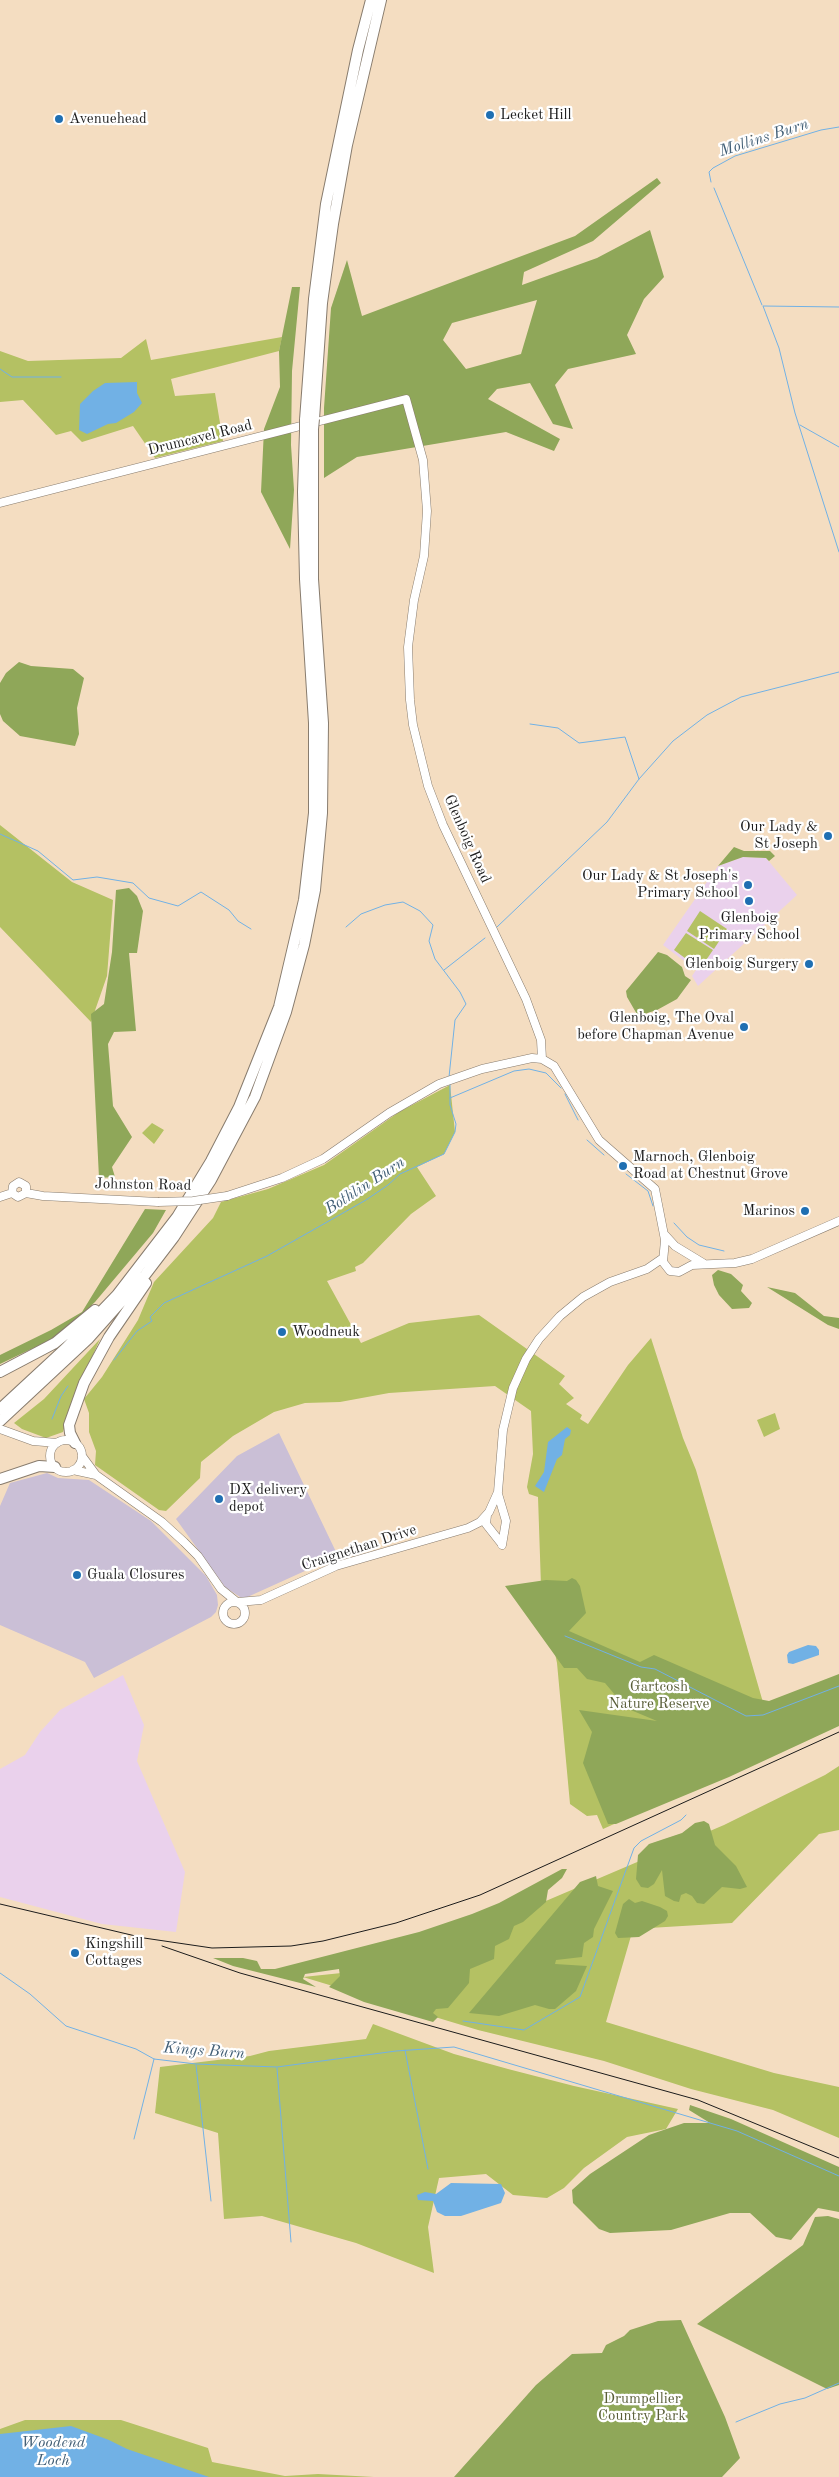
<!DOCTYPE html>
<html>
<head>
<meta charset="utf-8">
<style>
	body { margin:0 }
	canvas { display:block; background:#f4ddc1 }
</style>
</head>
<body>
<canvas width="839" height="2477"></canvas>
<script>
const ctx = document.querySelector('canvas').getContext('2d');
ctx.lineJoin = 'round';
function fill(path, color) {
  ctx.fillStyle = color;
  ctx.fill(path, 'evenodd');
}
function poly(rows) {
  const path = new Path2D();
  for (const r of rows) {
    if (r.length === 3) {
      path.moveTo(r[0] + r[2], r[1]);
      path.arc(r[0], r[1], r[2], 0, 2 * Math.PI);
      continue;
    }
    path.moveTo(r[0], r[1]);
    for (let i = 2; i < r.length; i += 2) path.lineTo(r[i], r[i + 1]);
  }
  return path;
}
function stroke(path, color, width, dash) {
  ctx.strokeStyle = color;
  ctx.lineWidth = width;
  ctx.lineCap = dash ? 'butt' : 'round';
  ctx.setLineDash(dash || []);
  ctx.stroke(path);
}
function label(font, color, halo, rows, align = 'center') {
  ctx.font = font + ' "Old Standard TT",serif';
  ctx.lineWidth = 4.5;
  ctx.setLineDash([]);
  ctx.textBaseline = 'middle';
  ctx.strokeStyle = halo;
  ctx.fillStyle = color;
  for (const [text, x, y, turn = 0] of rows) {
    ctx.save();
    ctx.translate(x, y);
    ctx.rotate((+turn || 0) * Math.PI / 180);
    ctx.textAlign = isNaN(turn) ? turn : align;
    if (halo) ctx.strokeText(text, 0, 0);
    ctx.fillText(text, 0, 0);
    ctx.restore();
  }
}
fill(poly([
	[743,857,766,858,797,895,698,986,692,976,696,970,663,945,718,866],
	[123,1675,144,1725,137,1761,185,1872,176,1932,102,1924,0,1897,0,1769,25,1755,40,1732,60,1710]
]), '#ead1ec');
fill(poly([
	[279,1433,338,1556,243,1599,225,1587,176,1519,237,1456],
	[47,1473,58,1478,89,1480,151,1521,206,1576,217,1595,218,1605,216,1612,211,1617,94,1678,85,1662,0,1625,0,1506,10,1483]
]), '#cabfd6');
fill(poly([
	[282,337,279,351,171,379,175,396,215,393,223,441,155,458,133,426,82,442,71,431,56,435,23,400,0,402,0,351,28,361,121,358,146,339,151,360],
	[0,825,72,882,113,900,107,976,91,1022,0,927],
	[700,911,727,929,714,949,687,931],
	[686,933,713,950,700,969,674,950],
	[450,1085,455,1132,444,1154,417,1167,436,1196,411,1214,363,1263,355,1267,356,1271,327,1281,361,1343,409,1323,479,1315,565,1376,559,1384,574,1398,566,1404,582,1415,580,1419,588,1424,628,1365,651,1338,683,1438,696,1470,777,1751,603,1829,597,1815,587,1816,570,1804,557,1663,541,1586,538,1497,529,1494,527,1487,533,1454,531,1411,495,1386,389,1393,340,1402,305,1403,274,1412,233,1436,201,1462,200,1478,166,1511,159,1510,95,1465,96,1451,89,1432,89,1413,84,1399,102,1377,138,1320,154,1282,213,1218,221,1202,268,1189,324,1165,399,1112],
	[152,1123,164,1130,154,1144,142,1133],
	[100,1339,69,1409,63,1432,46,1438,22,1429,14,1423,44,1399],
	[775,1413,780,1429,764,1437,757,1420],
	[839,1766,839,1830,819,1834,732,1923,633,1929,606,2022,774,2073,839,2087,839,2138,773,2110,691,2089,604,2061,478,2030,303,1977,380,1969,527,1909,724,1825,825,1775],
	[373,2024,454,2054,508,2069,574,2086,678,2109,666,2129,627,2137,584,2168,564,2188,547,2198,513,2195,486,2174,439,2178,428,2227,434,2273,356,2243,262,2216,224,2219,218,2133,155,2113,160,2067,250,2056,269,2051,366,2039],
	[25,2420,121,2420,208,2448,212,2462,285,2476,318,2474,374,2477,0,2477,0,2429]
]), '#b4c163');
fill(poly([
	[657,178,661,183,593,241,524,272,522,285,597,258,650,230,664,277,644,299,627,335,636,354,568,369,555,385,573,429,553,424,530,383,497,389,488,399,560,439,554,451,506,432,357,457,324,478,324,408,331,308,347,260,362,316,575,236],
	[537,300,521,354,466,369,443,340,452,323],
	[292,287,300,287,292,371,291,445,294,490,290,549,261,492,264,429,280,387,279,351],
	[19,662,31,666,73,669,84,678,77,708,79,734,75,746,20,736,3,721,0,714,0,683,6,673],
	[734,847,744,851,770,851,775,856,769,861,766,858,743,857,718,866],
	[129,888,137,896,143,911,137,953,129,953,136,1031,114,1032,108,1044,113,1106,132,1137,112,1167,115,1177,99,1178,91,1014,104,1004,112,952,116,890],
	[658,952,667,955,682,967,685,976,691,980,677,999,657,1010,638,1016,627,997,626,991],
	[145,1209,166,1210,153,1233,95,1302,68,1327,48,1341,0,1364,0,1355,51,1330,82,1312],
	[718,1270,731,1274,743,1285,741,1291,752,1303,749,1308,732,1309,719,1295,714,1285,712,1275],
	[767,1287,795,1293,824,1316,839,1318,839,1329,828,1325],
	[572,1578,576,1580,580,1586,586,1613,569,1631,640,1662,654,1655,753,1698,769,1701,839,1674,839,1726,729,1777,616,1824,608,1824,583,1763,592,1732,579,1710,657,1721,626,1708,605,1683,587,1679,577,1668,564,1668,505,1586,546,1580,567,1581],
	[704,1821,709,1824,715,1845,736,1866,747,1887,740,1889,722,1887,704,1904,697,1903,692,1896,686,1893,681,1895,679,1902,674,1901,665,1896,662,1870,654,1884,648,1888,641,1887,636,1879,638,1855,649,1844,682,1833,695,1823],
	[562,1869,567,1869,562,1878,548,1890,546,1902,523,1922,514,1926,509,1939,495,1946,494,1959,470,1969,469,1983,448,2008,436,2009,433,2013,438,2017,433,2022,364,2002,329,1987,340,1976,339,1969,305,1974,303,1979,316,1987,233,1966,213,1958,243,1958,257,1961,261,1969,275,1969,419,1932,472,1914,499,1903],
	[596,1876,598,1886,613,1891,594,1929,593,1937,584,1943,582,1957,556,1960,555,1964,587,1966,576,1991,555,2009,549,2009,535,2005,499,2016,469,2013,580,1882],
	[629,1899,635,1903,642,1901,660,1907,667,1911,668,1916,665,1921,639,1937,618,1938,615,1933,623,1904],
	[690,2105,731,2119,839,2167,839,2212,818,2208,791,2240,776,2237,750,2213,730,2213,671,2230,610,2233,599,2229,573,2203,572,2190,590,2174,649,2135,684,2123,710,2123,689,2110],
	[828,2216,839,2219,839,2385,827,2389,697,2324,803,2245,815,2217],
	[681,2320,725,2417,740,2458,722,2477,454,2477,536,2385,572,2354,602,2353,606,2345,624,2336,630,2330,658,2321]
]), '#8fa759');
fill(poly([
	[137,382,137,393,142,403,134,412,116,423,108,424,87,434,79,430,80,404,93,391,105,383],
	[567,1427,571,1430,570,1435,565,1439,562,1455,557,1459,544,1492,535,1486,544,1472,548,1442],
	[808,1645,816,1646,819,1650,819,1655,793,1664,788,1663,787,1655,789,1652],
	[451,2183,501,2184,505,2193,501,2203,461,2216,445,2216,437,2212,433,2201,418,2200,417,2195,425,2192,436,2194],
	[71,2426,109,2440,127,2449,209,2477,0,2477,0,2434]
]), '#71b1e5');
stroke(poly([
	[711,182,709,172,713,168,735,156,821,130,839,127],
	[714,188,762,305],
	[839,307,763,306,779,348,795,413,839,552],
	[0,369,12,377,61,377],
	[800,425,839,447],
	[530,724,558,728,579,743,625,737,639,779],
	[0,834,38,851,73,880,97,877,133,883,149,898,178,906,201,892,229,910,238,921,251,929],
	[346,927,361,914,385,905,403,902,420,911,433,925,429,941,435,959,460,992,466,1004,455,1020,449,1077],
	[497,927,607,822,639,779,673,741,707,715,741,697,839,672],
	[444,970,485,938],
	[565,1094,578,1120],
	[450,1098,514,1071,529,1069,546,1073,561,1088],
	[587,1140,604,1155],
	[626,1174,648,1191,653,1206],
	[674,1223,687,1237,699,1245,724,1251],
	[114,1360,137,1331,152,1321,150,1317,164,1303,267,1256,366,1200,388,1185,400,1174,444,1154,455,1132,456,1124,450,1105,450,1084],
	[52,1419,61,1396,68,1386],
	[565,1636,641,1667,655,1669,746,1716,763,1715,839,1686],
	[0,1973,30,1994,66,2026,136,2049,154,2059,196,2064,277,2067,396,2051,454,2047,737,2131,839,2176],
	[463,2021,524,2030,580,1997,634,1848,641,1841,681,1820,686,1815],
	[405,2050,428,2169],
	[196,2065,211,2201],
	[277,2068,291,2242],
	[134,2139,154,2059],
	[736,2422,780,2404,805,2398,839,2383]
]), '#71b1e5', 1);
const secondary = poly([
	[0,503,406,399,423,460,427,511,424,556,414,600,408,647,410,700,413,725,428,786,443,825,526,999,541,1040,542,1059],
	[12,1193,13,1186,19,1182,26,1186,26,1193],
	[12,1193,18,1197,26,1193],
	[26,1193,43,1196,158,1202],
	[227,1196,282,1178,323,1159,389,1113,439,1084,482,1069,532,1058,542,1059,554,1066,599,1140,655,1189,665,1240,663,1262,670,1271,679,1272,692,1265,735,1263,752,1259,839,1221],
	[0,1197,12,1193],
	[665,1235,675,1246,703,1263],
	[0,1429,33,1441,57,1443],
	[66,1456,16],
	[82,1456,96,1475,162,1522,184,1542,198,1556,221,1589,237,1602],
	[73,1470,96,1475],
	[498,1494,506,1521,502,1545],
	[487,1515,486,1524,501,1543],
	[234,1613,11],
	[238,1602,261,1600,336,1566,468,1528,480,1522,489,1512,498,1492,503,1430,513,1388,526,1359,539,1339,560,1316,583,1297,610,1282,647,1269,663,1258]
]);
const highway = poly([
	[314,419,322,303,333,224,347,145,381,0],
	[305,420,314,299,326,204,358,50,371,0],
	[0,1372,55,1343,95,1310],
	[0,1409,66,1348,117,1295,177,1217,211,1161,239,1107,279,1007,304,900,314,813,314,723,305,579,303,492,305,431],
	[0,1421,89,1338,145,1275,174,1237,211,1180,255,1097,286,1012,304,945,315,890,322,813,323,723,313,579,313,429],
	[75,1443,70,1433,69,1425,84,1383,109,1337,146,1283],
	[0,1479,39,1466,55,1467]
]);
stroke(secondary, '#887c6e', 9);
stroke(highway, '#887c6e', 12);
stroke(secondary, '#fff', 8);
stroke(highway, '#fff', 10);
stroke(poly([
	[0,1904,144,1938,212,1948,291,1946,323,1941,396,1923,480,1895,839,1732],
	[162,1946,240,1973,698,2100,839,2158]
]), '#1c1c1c', 1);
const secondaryBridge = poly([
	[158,1202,193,1201,227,1196]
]);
const highwayBridge = poly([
	[313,429,314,419],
	[305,431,305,420]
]);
stroke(secondaryBridge, '#887c6e', 9, []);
stroke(highwayBridge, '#887c6e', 12, []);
stroke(secondaryBridge, '#fff', 8);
stroke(highwayBridge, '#fff', 10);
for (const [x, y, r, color] of [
	[490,115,5,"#1f6fb2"],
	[59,119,5,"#1f6fb2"],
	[828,836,5,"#1f6fb2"],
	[748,885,5,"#1f6fb2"],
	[749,901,5,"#1f6fb2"],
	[809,964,5,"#1f6fb2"],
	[744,1027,5,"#1f6fb2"],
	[623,1166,5,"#1f6fb2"],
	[805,1211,5,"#1f6fb2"],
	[282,1332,5,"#1f6fb2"],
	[219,1499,5,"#1f6fb2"],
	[77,1575,5,"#1f6fb2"],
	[75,1953,5,"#1f6fb2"]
]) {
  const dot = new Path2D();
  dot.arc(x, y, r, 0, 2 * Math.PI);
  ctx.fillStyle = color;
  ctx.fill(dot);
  stroke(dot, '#fff', 2);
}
label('15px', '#1c1c1c', '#fff', [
	["Lecket Hill",500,115],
	["Avenuehead",69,119],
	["Our Lady &",818,827,"right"],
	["St Joseph",818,844,"right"],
	["Our Lady & St Joseph's",738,876,"right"],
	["Primary School",738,893,"right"],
	["Glenboig",749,918,"center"],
	["Primary School",749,935,"center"],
	["Glenboig Surgery",799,964,"right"],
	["Glenboig, The Oval",734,1018,"right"],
	["before Chapman Avenue",734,1035,"right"],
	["Marnoch, Glenboig",633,1157],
	["Road at Chestnut Grove",633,1174],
	["Marinos",795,1211,"right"],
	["Woodneuk",292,1332],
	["DX delivery",229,1490],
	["depot",229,1507],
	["Guala Closures",87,1575],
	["Kingshill",85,1944],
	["Cottages",85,1961]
], 'left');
label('15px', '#1c1c1c', '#fff', [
	["Drumcavel Road",200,438,-14],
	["Glenboig Road",467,839,66],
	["Johnston Road",143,1185,1],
	["Craignethan Drive",359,1548,-18]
]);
label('15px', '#595e38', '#fff', [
	["Gartcosh",659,1687],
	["Nature Reserve",659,1704],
	["Drumpellier",642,2399],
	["Country Park",642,2416]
]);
label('italic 16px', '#425f76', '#fff', [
	["Mollins Burn",764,138,-18],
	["Bothlin Burn",365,1186,-33],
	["Kings Burn",204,2051,4],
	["Woodend",53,2443],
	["Loch",53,2461]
]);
</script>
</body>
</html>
